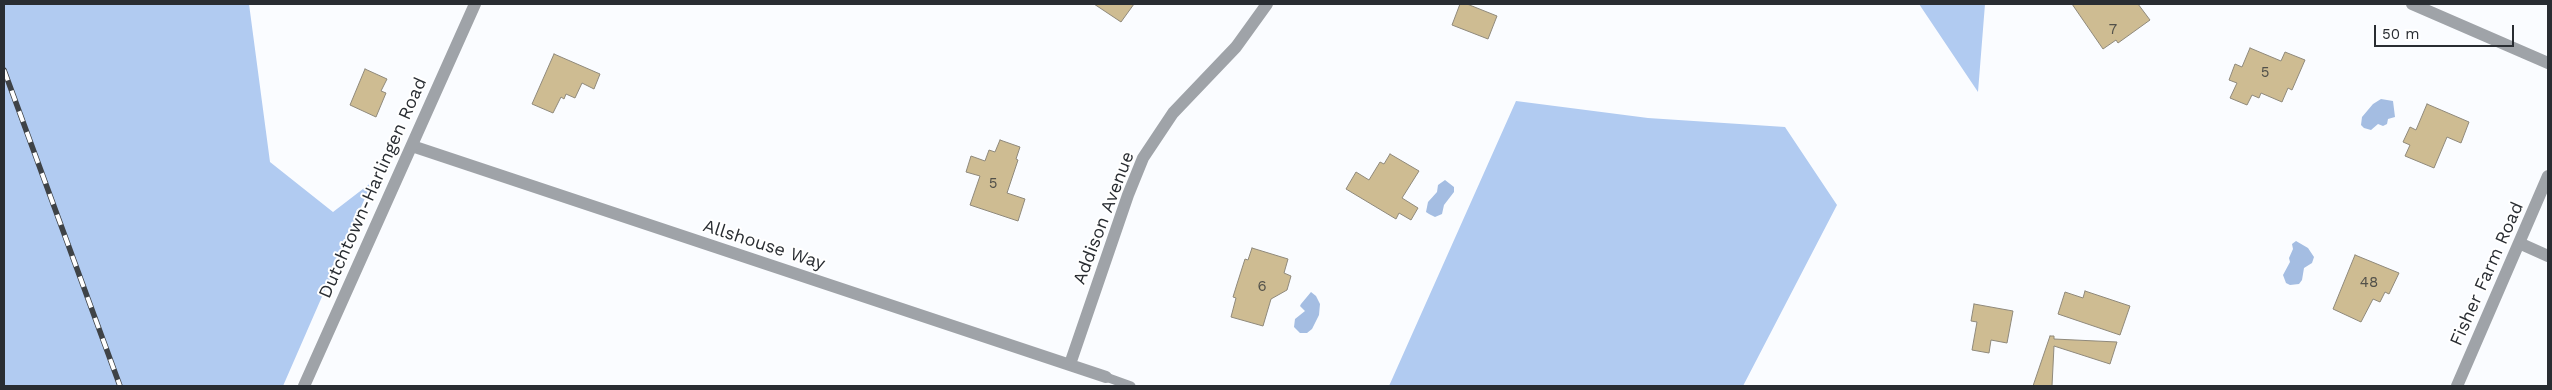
<!DOCTYPE html>
<html>
<head>
<meta charset="utf-8">
<style>
	body { margin:0 }
	#map { position:relative; width:2552px; height:390px; overflow:hidden; background:#fafcff; font-family:"Work Sans",sans-serif }
	canvas { display:block }
	.frame { position:absolute; inset:0; border:5px solid #292d32; pointer-events:none }
	.scale { position:absolute; left:2374px; top:25px; width:140px; height:22px; box-sizing:border-box; border:2px solid #292d32; border-top:0; padding-left:6px; font-size:15px; line-height:18px; white-space:nowrap; color:#292d32; -webkit-text-stroke:4px #fff; paint-order:stroke }
</style>
</head>
<body>
<div id="map">
<canvas width="2552" height="390"></canvas>
<div class="frame"></div>
<div class="scale">50 m</div>
</div>
<script>
const ctx = document.querySelector('canvas').getContext('2d');
ctx.lineJoin = 'round';
function fill(path, color) {
  ctx.fillStyle = color;
  ctx.fill(path, 'evenodd');
}
function poly(rows) {
  const path = new Path2D();
  for (const r of rows) {
    path.moveTo(r[0], r[1]);
    for (let i = 2; i < r.length; i += 2) path.lineTo(r[i], r[i + 1]);
  }
  return path;
}
function stroke(path, color, width, dash) {
  ctx.strokeStyle = color;
  ctx.lineWidth = width;
  ctx.lineCap = dash ? 'butt' : 'round';
  ctx.setLineDash(dash || []);
  ctx.stroke(path);
}
function label(font, color, halo, rows, align = 'center') {
  ctx.font = font + ' "Work Sans",sans-serif';
  ctx.lineWidth = 4;
  ctx.setLineDash([]);
  ctx.textBaseline = 'middle';
  ctx.strokeStyle = halo;
  ctx.fillStyle = color;
  for (const [text, x, y, turn = 0] of rows) {
    ctx.save();
    ctx.translate(x, y);
    ctx.rotate((+turn || 0) * Math.PI / 180);
    ctx.textAlign = isNaN(turn) ? turn : align;
    if (halo) ctx.strokeText(text, 0, 0);
    ctx.fillText(text, 0, 0);
    ctx.restore();
  }
}
fill(poly([
	[4,4,249,4,270,162,333,212,372,182,283,386,4,386],
	[1919,4,1985,4,1978,92],
	[1516,101,1648,118,1785,127,1837,205,1743,386,1389,386]
]), '#b1cbf1');
fill(poly([
	[2381,99,2393,101,2395,117,2388,119,2387,124,2383,126,2378,124,2371,130,2364,128,2361,125,2362,117,2373,104],
	[1445,180,1454,187,1454,192,1444,205,1442,214,1435,217,1429,214,1426,212,1428,202,1437,192,1438,185],
	[2296,241,2308,248,2314,257,2312,263,2304,268,2302,280,2299,284,2290,285,2286,283,2283,275,2290,262,2289,258,2293,249,2292,244],
	[1311,292,1316,296,1320,304,1319,315,1312,329,1307,333,1300,333,1294,327,1295,319,1305,311,1300,306,1301,304]
]), '#a4bde2');
const building = poly([
	[1094,4,1134,4,1121,22,1094,4],
	[1460,4,1467,4,1497,16,1488,39,1452,25,1460,4],
	[2072,4,2138,4,2150,20,2118,43,2116,40,2103,49,2072,4],
	[2250,48,2281,61,2285,52,2305,60,2292,90,2288,88,2282,102,2261,93,2259,98,2252,95,2247,105,2230,98,2237,83,2229,80,2235,64,2242,67,2250,48],
	[554,54,600,74,594,89,582,83,575,98,566,94,564,99,561,97,553,113,532,104,554,54],
	[365,69,387,79,381,91,386,93,376,117,350,105,365,69],
	[2427,104,2469,122,2461,143,2447,137,2434,168,2405,156,2410,145,2403,142,2410,127,2416,130,2427,104],
	[1000,140,1020,147,1016,159,1018,160,1007,193,1025,199,1018,221,970,205,980,176,966,172,971,156,985,161,989,150,995,152,1000,140],
	[1390,154,1419,171,1402,198,1418,208,1411,220,1399,213,1396,219,1346,189,1356,172,1369,180,1380,162,1384,164,1390,154],
	[1252,248,1288,259,1284,273,1291,276,1287,290,1271,299,1263,326,1231,317,1236,298,1233,297,1237,284,1245,259,1248,260,1252,248],
	[2355,255,2399,273,2389,294,2385,292,2380,302,2373,299,2361,322,2333,309,2355,255],
	[2085,291,2130,306,2120,335,2058,314,2065,292,2083,298,2085,291],
	[1974,304,2013,311,2007,343,1991,340,1989,353,1972,350,1977,322,1971,321,1974,304],
	[2050,336,2054,336,2054,339,2117,342,2110,364,2054,346,2052,386,2033,386,2050,336]
]);
fill(building, '#cebc92');
stroke(building, '#8f897b', 1);
stroke(poly([
	[1106,377,1131,386]
]), '#9fa3a8', 9);
stroke(poly([
	[2412,4,2548,63],
	[412,146,1106,377],
	[2519,243,2548,256],
	[1070,364,1128,195,1143,158,1173,113,1236,47,1267,4],
	[2457,386,2548,176]
]), '#9fa3a8', 12);
stroke(poly([
	[304,386,475,4]
]), '#9fa3a8', 12);
const rail = poly([
	[4,70,120,386]
]);
stroke(rail, '#3f4347', 5.5);
stroke(rail, '#fff', 4, [11]);
label('15px', '#52514a', null, [
	["7",2113,30],
	["5",2265,73],
	["5",993,184],
	["48",2369,283],
	["6",1262,287]
]);
label('18px', '#292d32', '#fff', [
	["Dutchtown-Harlingen Road",373,188,-66],
	["Addison Avenue",1104,218,-69],
	["Allshouse Way",764,245,18],
	["Fisher Farm Road",2487,274,-66]
]);
</script>
</body>
</html>
